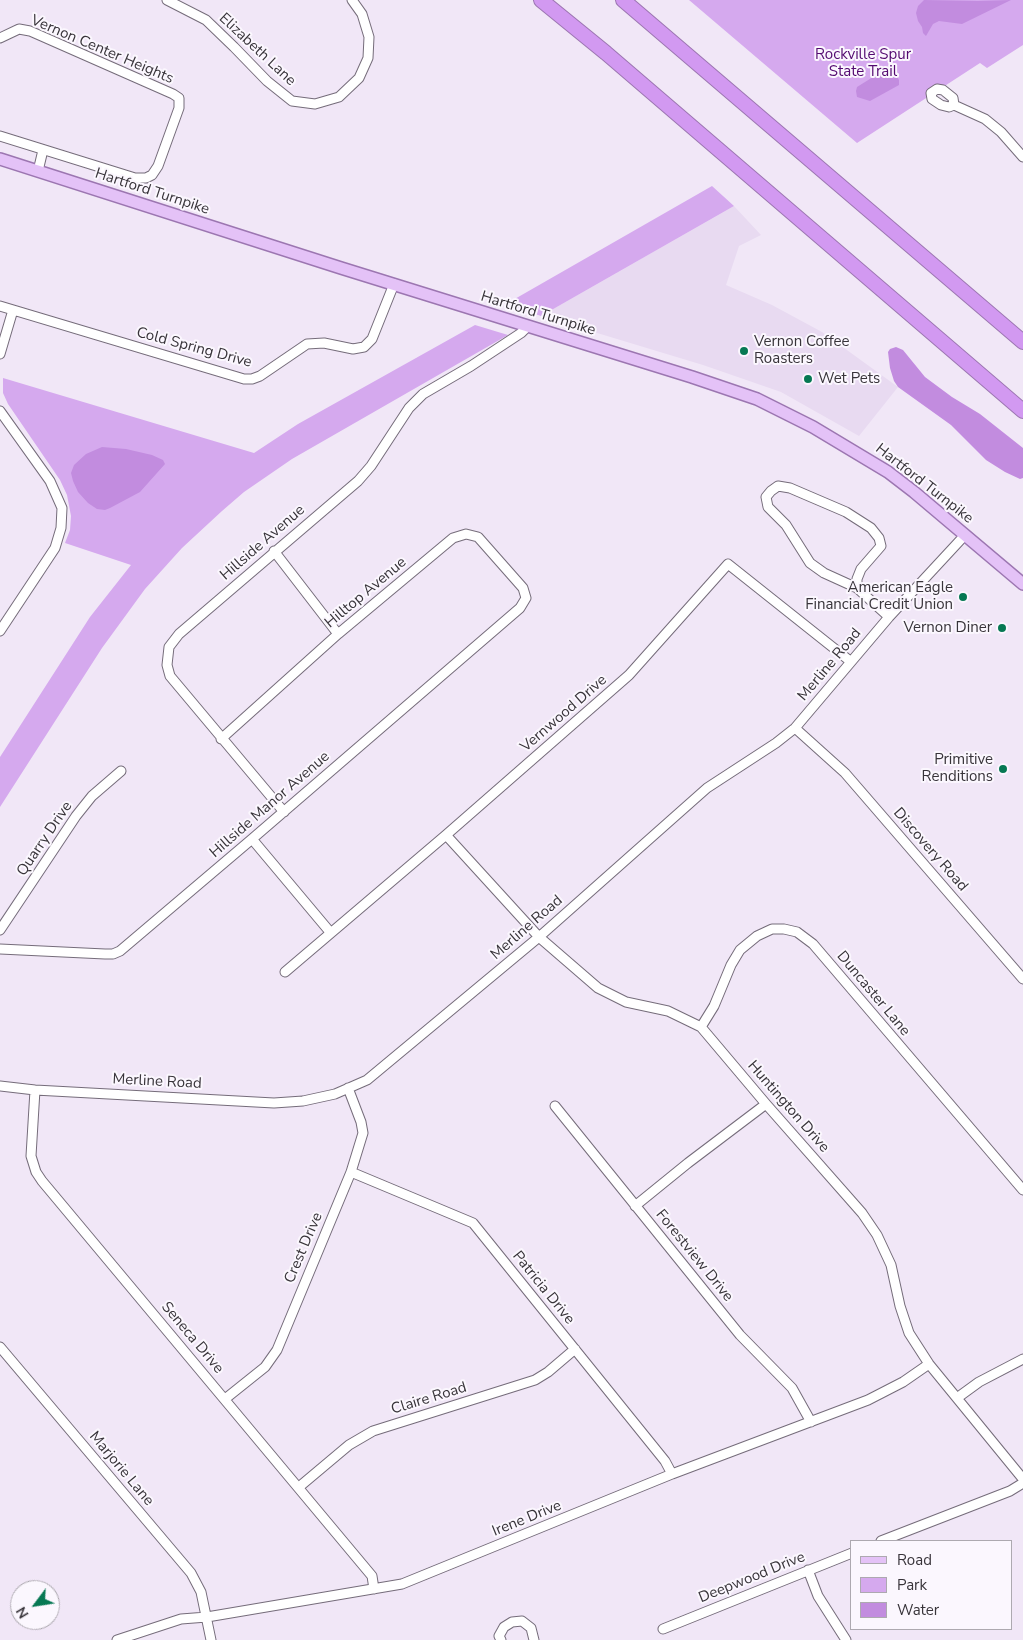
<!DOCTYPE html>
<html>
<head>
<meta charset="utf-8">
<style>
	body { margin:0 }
	#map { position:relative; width:1023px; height:1640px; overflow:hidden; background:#f1e7f7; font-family:"Nunito Sans",sans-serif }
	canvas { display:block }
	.legend { position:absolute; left:850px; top:1540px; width:162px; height:90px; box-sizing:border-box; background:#fbf7fe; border:1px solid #ada9b0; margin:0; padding:6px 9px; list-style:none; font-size:15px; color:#38343a }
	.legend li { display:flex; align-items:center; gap:10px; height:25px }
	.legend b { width:25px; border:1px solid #ada9b0 }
	.north { position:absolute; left:10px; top:1580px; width:50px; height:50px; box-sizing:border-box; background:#fbf7fe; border:1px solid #ada9b0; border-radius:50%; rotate:239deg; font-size:14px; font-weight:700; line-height:20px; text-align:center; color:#38343a }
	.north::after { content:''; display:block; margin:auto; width:18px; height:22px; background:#067853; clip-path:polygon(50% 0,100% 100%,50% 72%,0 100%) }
</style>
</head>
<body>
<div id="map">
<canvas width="1023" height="1640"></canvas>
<ul class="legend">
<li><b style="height:6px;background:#e4c2f7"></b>Road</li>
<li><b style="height:14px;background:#d5a9ee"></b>Park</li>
<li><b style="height:14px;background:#c28cdf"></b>Water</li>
</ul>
<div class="north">N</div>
</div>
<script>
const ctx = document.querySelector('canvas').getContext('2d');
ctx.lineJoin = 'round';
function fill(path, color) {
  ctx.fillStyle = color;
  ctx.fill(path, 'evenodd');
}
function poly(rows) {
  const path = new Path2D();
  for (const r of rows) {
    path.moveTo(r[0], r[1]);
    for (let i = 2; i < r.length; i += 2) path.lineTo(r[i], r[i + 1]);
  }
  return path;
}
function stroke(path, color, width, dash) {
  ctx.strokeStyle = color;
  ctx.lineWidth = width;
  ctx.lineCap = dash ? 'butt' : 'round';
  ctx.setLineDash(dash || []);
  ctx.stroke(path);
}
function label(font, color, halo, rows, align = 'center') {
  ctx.font = font + ' "Nunito Sans",sans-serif';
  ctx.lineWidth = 4;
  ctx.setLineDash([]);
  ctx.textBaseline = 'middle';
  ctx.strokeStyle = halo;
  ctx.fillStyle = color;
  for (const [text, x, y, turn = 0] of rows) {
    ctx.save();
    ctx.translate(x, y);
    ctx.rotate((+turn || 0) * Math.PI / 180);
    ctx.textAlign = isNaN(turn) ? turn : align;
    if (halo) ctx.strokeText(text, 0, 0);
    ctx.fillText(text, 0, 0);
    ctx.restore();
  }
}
fill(poly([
	[734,206,761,235,739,246,726,285,772,305,822,332,898,387,859,436,781,392,703,365,541,316]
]), '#e8daf1');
fill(poly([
	[689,0,1023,0,1023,45,987,68,980,63,857,143],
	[712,186,734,206,541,316,506,304],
	[475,325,508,335,292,459,244,492,222,511,182,548,145,589,102,648,0,807,0,757,90,617,131,565,65,543,70,530,71,516,67,495,60,480,8,404,3,393,3,378,254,453,298,424]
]), '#d5a9ee');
fill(poly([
	[924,0,978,1,1011,0,962,24,939,21,933,24,926,36,923,33,922,27,918,21,916,13,918,6],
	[889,67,893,69,899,80,899,85,870,101,857,97,856,91,857,87],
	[896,347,903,350,925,377,952,397,980,414,1023,448,1023,478,1020,479,1005,472,986,460,951,425,898,387,894,381,890,368,888,352,890,349],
	[102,447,126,449,152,455,163,460,165,464,140,492,110,508,105,510,97,509,88,503,78,492,73,481,71,473,74,465,86,454]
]), '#c28cdf');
const minor = poly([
	[167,0,206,20,234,47,267,81,292,101,315,104,339,97,359,78,368,58,369,37,362,14,352,0],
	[0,38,19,29,30,31,173,94,179,98,179,108,158,166,152,175,146,178,135,178,0,136],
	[954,105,949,107,941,105,932,99,931,93,937,89,943,90,953,98,954,105,985,119,1001,132,1023,157],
	[38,171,43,150],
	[0,306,244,379,252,379,260,376,307,344,324,343,353,349,364,347,372,339,394,284],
	[0,354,13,310],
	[0,411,50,481,62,508,61,528,55,548,0,631],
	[274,551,338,634],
	[857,588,857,579,861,569,881,546,879,538,871,528,846,512,790,488,778,486,771,491,766,497,768,507,786,525,810,563,824,573,857,588,889,617],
	[795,728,845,773,1023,979],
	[284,812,170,676,167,665,169,647,179,634,358,481,371,466,409,408,423,394,471,366,521,333,528,326],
	[446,835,539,937,598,988,626,1002,668,1011,701,1027,766,1104,862,1213,877,1235,891,1265,900,1306,909,1333,929,1364,1023,1479],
	[252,839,330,932],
	[0,930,76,816,92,796,121,771],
	[0,949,105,954,113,954,120,951,252,839,520,608,526,598,523,588,478,537,466,534,453,538,338,634,221,739],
	[285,972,446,835,629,675,728,564,850,661],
	[701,1027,714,1006,731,965,740,950,757,936,772,929,784,929,797,932,813,944,1023,1190],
	[0,1086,35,1090,274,1103,303,1101,335,1094,367,1080,539,937,707,788,776,743,795,728,889,617,965,535],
	[35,1090,31,1156,36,1172,42,1181,372,1576,374,1589],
	[555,1106,740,1335,792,1388,811,1422],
	[351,1172,473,1223,665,1461,672,1474],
	[635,1206,688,1163,766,1104],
	[0,1347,191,1573,201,1592,211,1640],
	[957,1398,979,1382,1023,1359],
	[225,1399,265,1367,277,1350,351,1172,363,1133,361,1122,348,1088],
	[299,1487,349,1445,373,1431,535,1380,548,1372,575,1349],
	[881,1541,1010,1491,1023,1483],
	[808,1570,818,1596,846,1640],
	[663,1629,852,1553],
	[117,1640,181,1619,207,1617,402,1584,672,1474,868,1400,903,1382,929,1364],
	[501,1640,499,1636,504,1627,512,1622,522,1621,531,1628,534,1640]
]);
const major = poly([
	[0,159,341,268,692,377,757,399,813,427,888,472,914,492,1023,584]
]);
const highway = poly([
	[541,0,606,53,1023,411],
	[623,0,1023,342]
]);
stroke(minor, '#756c7a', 11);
stroke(major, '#9c76b1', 14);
stroke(highway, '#9c76b1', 16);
stroke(minor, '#fff', 9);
stroke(major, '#e4c2f7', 11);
stroke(highway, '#d299f1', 14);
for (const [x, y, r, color] of [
	[744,351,5,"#067853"],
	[808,379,5,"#067853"],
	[963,597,5,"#067853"],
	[1002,628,5,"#067853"],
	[1003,769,5,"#067853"]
]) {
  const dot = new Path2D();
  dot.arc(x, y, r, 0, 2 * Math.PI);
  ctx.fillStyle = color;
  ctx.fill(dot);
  stroke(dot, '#fbf7fe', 2);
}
label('15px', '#38343a', '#fbf7fe', [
	["Vernon Center Heights",102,50,23],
	["Elizabeth Lane",257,50,43],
	["Hartford Turnpike",152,192,18],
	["Hartford Turnpike",538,314,17],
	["Cold Spring Drive",194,348,15],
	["Hartford Turnpike",924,484,38],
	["Hillside Avenue",263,543,-41],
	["Hilltop Avenue",366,593,-40],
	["Merline Road",830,665,-50],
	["Vernwood Drive",564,714,-41],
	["Hillside Manor Avenue",270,805,-41],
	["Quarry Drive",45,839,-56],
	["Discovery Road",930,850,49],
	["Merline Road",527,928,-41],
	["Duncaster Lane",873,994,50],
	["Merline Road",157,1082,3],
	["Huntington Drive",788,1107,49],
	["Crest Drive",304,1248,-67],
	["Forestview Drive",694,1256,51],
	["Patricia Drive",543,1288,51],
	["Seneca Drive",192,1338,50],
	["Claire Road",429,1399,-17],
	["Marjorie Lane",121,1469,50],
	["Irene Drive",527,1519,-22],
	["Deepwood Drive",752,1578,-22]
]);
label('15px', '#530970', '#fbf7fe', [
	["Rockville Spur",863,55],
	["State Trail",863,72]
]);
label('15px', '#38343a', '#fbf7fe', [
	["Vernon Coffee",754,342,"left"],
	["Roasters",754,359,"left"],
	["Wet Pets",818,379,"left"],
	["American Eagle",953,588],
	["Financial Credit Union",953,605],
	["Vernon Diner",992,628],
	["Primitive",993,760],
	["Renditions",993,777]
], 'right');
</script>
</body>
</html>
